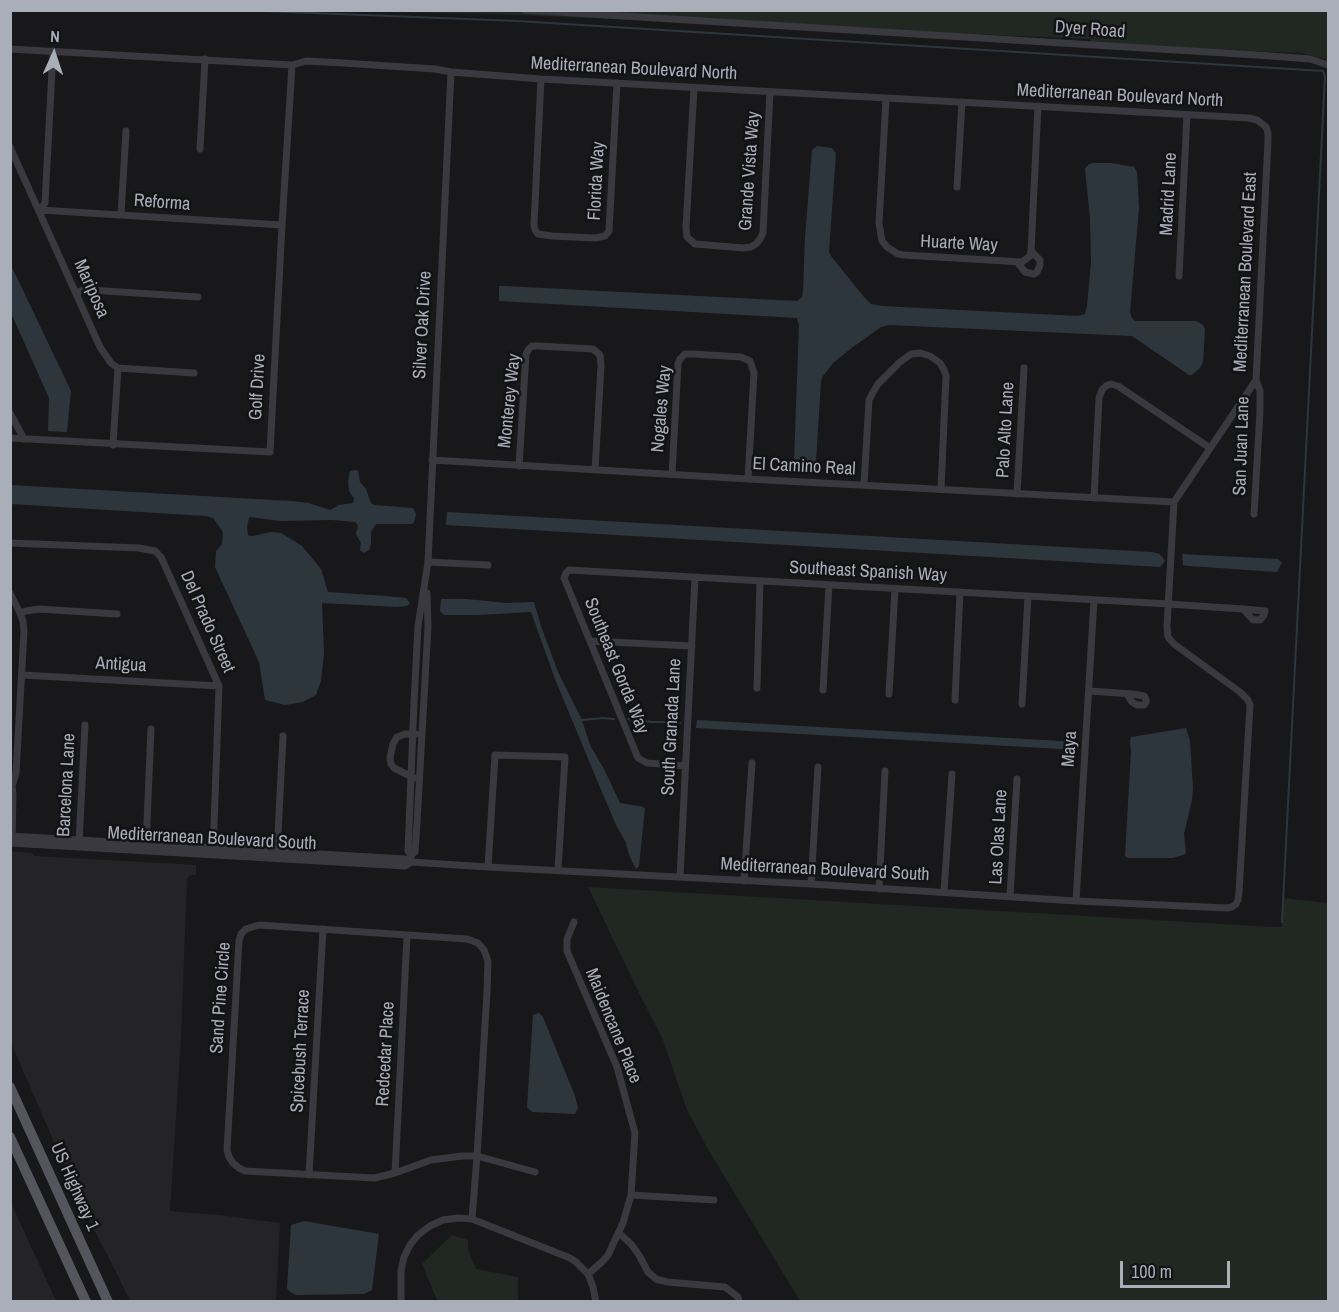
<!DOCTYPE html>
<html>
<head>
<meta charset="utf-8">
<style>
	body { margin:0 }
	#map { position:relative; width:1339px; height:1312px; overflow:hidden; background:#18181a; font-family:"Archivo Narrow",sans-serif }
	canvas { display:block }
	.frame { position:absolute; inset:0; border:12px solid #aaaeb9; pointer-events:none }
	.north { position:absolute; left:24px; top:24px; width:60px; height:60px; -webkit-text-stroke:4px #131315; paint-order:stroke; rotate:3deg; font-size:16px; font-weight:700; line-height:24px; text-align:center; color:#aaaeb9 }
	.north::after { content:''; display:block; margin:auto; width:21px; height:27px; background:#aaaeb9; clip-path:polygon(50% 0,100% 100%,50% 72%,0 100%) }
	.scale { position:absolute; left:1120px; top:1261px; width:110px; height:27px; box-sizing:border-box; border:3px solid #aaaeb9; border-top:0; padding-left:8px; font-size:18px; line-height:21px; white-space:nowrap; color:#aaaeb9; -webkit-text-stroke:4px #131315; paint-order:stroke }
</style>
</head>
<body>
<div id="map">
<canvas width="1339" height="1312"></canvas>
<div class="frame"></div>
<div class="north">N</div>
<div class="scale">100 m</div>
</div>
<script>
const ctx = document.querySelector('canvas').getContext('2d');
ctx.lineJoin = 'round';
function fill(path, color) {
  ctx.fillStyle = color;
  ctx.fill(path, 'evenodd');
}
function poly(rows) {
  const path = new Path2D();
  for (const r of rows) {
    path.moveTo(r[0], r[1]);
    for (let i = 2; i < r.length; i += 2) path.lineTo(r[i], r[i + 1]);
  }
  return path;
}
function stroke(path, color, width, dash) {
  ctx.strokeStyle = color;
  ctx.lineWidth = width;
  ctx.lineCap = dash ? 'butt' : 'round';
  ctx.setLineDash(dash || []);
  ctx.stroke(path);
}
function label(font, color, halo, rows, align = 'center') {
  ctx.font = font + ' "Archivo Narrow",sans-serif';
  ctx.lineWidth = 5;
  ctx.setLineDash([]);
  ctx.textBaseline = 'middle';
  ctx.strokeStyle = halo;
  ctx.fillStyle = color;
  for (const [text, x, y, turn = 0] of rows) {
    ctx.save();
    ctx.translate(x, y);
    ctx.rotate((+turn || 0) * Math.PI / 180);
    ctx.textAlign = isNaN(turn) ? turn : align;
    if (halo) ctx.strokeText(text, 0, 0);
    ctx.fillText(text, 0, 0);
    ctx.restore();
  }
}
fill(poly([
	[11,851,32,853,34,856,196,865,196,875,190,875,187,879,181,1038,170,1211,219,1215,280,1223,276,1301,130,1301,116,1272,81,1204,11,1043],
	[10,1203,11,1203,56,1301,11,1301]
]), '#242427');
fill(poly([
	[1328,10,1328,60,1301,53,1091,44,1090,39,494,14,312,11],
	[588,887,1274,927,1282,927,1284,898,1328,903,1328,1301,800,1301,709,1151,687,1110,663,1040,640,995],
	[452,1235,468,1240,468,1249,476,1269,518,1277,518,1301,438,1302,437,1300,422,1264]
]), '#202821');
fill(poly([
	[817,146,832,148,836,153,829,252,831,256,864,297,871,304,882,306,1078,316,1085,314,1087,306,1091,262,1090,218,1085,169,1089,164,1095,163,1111,163,1134,167,1137,172,1139,207,1130,313,1132,318,1135,321,1196,321,1200,323,1203,325,1205,329,1203,362,1200,368,1192,375,1189,375,1132,336,889,325,881,327,853,347,833,363,823,376,821,381,816,462,813,465,805,465,798,464,794,460,799,325,797,318,499,301,499,286,504,286,797,301,802,297,803,292,805,237,812,150],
	[10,263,71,391,67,432,48,431,49,398,11,313],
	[356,470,358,471,360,482,366,489,371,503,374,505,413,508,416,514,414,522,412,524,376,524,371,532,371,544,369,550,364,553,360,550,361,543,356,534,358,525,355,522,332,520,280,521,250,517,249,518,247,527,248,535,250,536,253,536,271,532,281,533,302,546,321,569,328,592,387,596,406,598,410,603,407,606,396,607,322,603,324,653,321,681,316,695,303,702,285,705,265,700,259,662,215,567,216,551,222,544,223,532,213,518,206,516,11,504,11,485,291,501,309,503,330,510,339,505,353,503,354,499,349,491,348,482,350,471],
	[447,512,1152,552,1160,554,1165,561,1160,567,446,525],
	[1182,554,1278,559,1282,563,1277,572,1189,566,1183,565],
	[441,599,467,599,506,603,534,602,541,626,558,672,582,720,590,745,605,771,620,803,640,806,645,808,639,866,636,869,629,855,626,843,616,825,599,785,555,679,531,612,479,615,444,615,440,611],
	[697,720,1078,742,1078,750,696,728],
	[1186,728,1190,741,1193,788,1192,800,1184,834,1186,853,1183,855,1172,858,1128,858,1125,856,1131,751,1130,741,1131,737],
	[539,1013,543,1017,575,1096,578,1108,575,1114,532,1112,527,1107,533,1015],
	[304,1221,379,1234,372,1290,364,1294,296,1295,289,1291,287,1288,291,1225]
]), '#2e363d');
stroke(poly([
	[237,10,517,21,1323,71,1325,76,1282,922],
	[628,719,652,722,670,722,680,723],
	[582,720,603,718,614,719]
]), '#2e363d', 2);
stroke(poly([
	[525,10,1257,55,1310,59,1328,65],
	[10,49,292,65,306,61,343,63,435,69,451,72,541,79,1249,118,1257,120,1266,127,1268,133,1268,141,1256,380,1174,502,1167,626,1168,637,1174,644,1240,692,1248,700,1250,705,1239,892,1238,900,1236,904,1232,907,1227,908,1076,901,811,884,488,867,411,862,405,859,10,836],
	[541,79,534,224,535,230,538,234,552,236,595,238,605,236,609,231,617,83],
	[694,88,686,227,687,237,695,244,744,248,751,247,756,244,760,239,763,233,770,92],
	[886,99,879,223,882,241,887,247,898,254,904,255,1022,262,1030,256,1031,251,1038,106],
	[10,147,100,347,111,363,118,368,113,445],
	[200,149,205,59],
	[957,187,962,102],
	[40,210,282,225],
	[40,210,45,203,53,51],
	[121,215,126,131],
	[1017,262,1025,272,1034,274,1037,272,1040,265,1040,260,1031,251],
	[1179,276,1187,115],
	[76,293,83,290,90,290,198,297],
	[118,368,194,373],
	[10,413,24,439],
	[10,438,270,452,282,225,292,65],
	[432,460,748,479,1174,502],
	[519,466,526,354,528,350,532,346,538,346,593,349,600,355,601,366,595,470],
	[672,474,678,364,680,359,685,354,693,354,741,357,750,361,754,373,748,479],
	[864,485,869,400,872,394,878,384,900,362,911,354,920,353,930,356,940,363,944,370,946,376,941,489],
	[1017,494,1024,368],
	[1094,498,1099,398,1102,390,1106,386,1111,384,1118,386,1210,448],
	[1254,514,1260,412,1260,391,1256,380],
	[10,543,139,548,155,551,161,557,219,686,213,854],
	[428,562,488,565],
	[566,573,569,570,1169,604,1243,609,1265,611,1264,615,1260,620,1253,620,1243,609],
	[566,573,564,578,638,758,647,763,685,766],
	[10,593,20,613,23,621,24,631,16,773,12,786,13,794,12,840],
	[20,613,26,611,39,609,117,614],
	[590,641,692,646],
	[22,675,219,686],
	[757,688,760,581],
	[823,690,829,585],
	[1089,691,1133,694,1144,696,1146,699,1146,702,1144,705,1137,705,1132,702,1127,694],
	[889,694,895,589],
	[955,700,960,592],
	[1022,704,1028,596],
	[414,778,394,768,391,764,390,758,393,744,397,737,405,734,416,734],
	[10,843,405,866,411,862],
	[79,843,85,725],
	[146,846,151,729],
	[277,853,283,736],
	[411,855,415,852,417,823,428,627,427,593],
	[411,862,411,855,408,851,414,703,418,626,428,562,451,72],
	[488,867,495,755,565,757,558,870],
	[680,877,695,577],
	[744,881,752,763],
	[811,884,818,767],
	[879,889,885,771],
	[944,892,952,774],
	[1010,896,1017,779],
	[1076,901,1094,600],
	[574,922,567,939,567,951,617,1067,635,1133,631,1195,623,1223,608,1255,603,1261,588,1274],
	[395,1173,407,936],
	[309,1175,323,929],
	[631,1195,714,1200],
	[472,1219,477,1156,487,992,488,961,484,950,478,943,467,939,259,925,246,929,241,934,239,941,227,1150,229,1157,233,1163,239,1168,245,1171,374,1178,395,1173,431,1160,462,1156,477,1156,535,1172],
	[619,1233,631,1244,639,1255,648,1272,656,1279,667,1282,725,1287,738,1297,739,1302],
	[401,1302,401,1271,404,1257,410,1245,418,1235,430,1226,443,1220,458,1218,472,1219,570,1258,576,1262,588,1274,593,1287,596,1302]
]), '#39393f', 7);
stroke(poly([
	[10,1087,108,1302],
	[10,1137,86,1302]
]), '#55565d', 10);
label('18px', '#aaaeb9', '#131315', [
	["Dyer Road",1090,30,4],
	["Mediterranean Boulevard North",634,69,3],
	["Mediterranean Boulevard North",1120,96,3],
	["Grande Vista Way",750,171,-86],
	["Florida Way",597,181,-87],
	["Madrid Lane",1169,194,-87],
	["Reforma",162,203,4],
	["Huarte Way",959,244,3],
	["Mediterranean Boulevard East",1246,272,-87],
	["Mariposa",91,289,66],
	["Silver Oak Drive",423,325,-87],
	["Golf Drive",258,387,-87],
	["Monterey Way",510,401,-84],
	["Nogales Way",662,409,-85],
	["Palo Alto Lane",1006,430,-87],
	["San Juan Lane",1242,446,-88],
	["El Camino Real",804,467,3],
	["Southeast Spanish Way",868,572,3],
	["Del Prado Street",207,622,66],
	["Antigua",121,665,3],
	["Southeast Gorda Way",616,666,68],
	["South Granada Lane",672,727,-87],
	["Maya",1070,749,-86],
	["Barcelona Lane",67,785,-87],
	["Las Olas Lane",999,837,-87],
	["Mediterranean Boulevard South",212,839,3],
	["Mediterranean Boulevard South",825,870,3],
	["Sand Pine Circle",221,998,-86],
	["Maidencane Place",613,1026,68],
	["Spicebush Terrace",301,1051,-87],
	["Redcedar Place",386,1054,-87],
	["US Highway 1",74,1187,66]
]);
</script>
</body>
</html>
